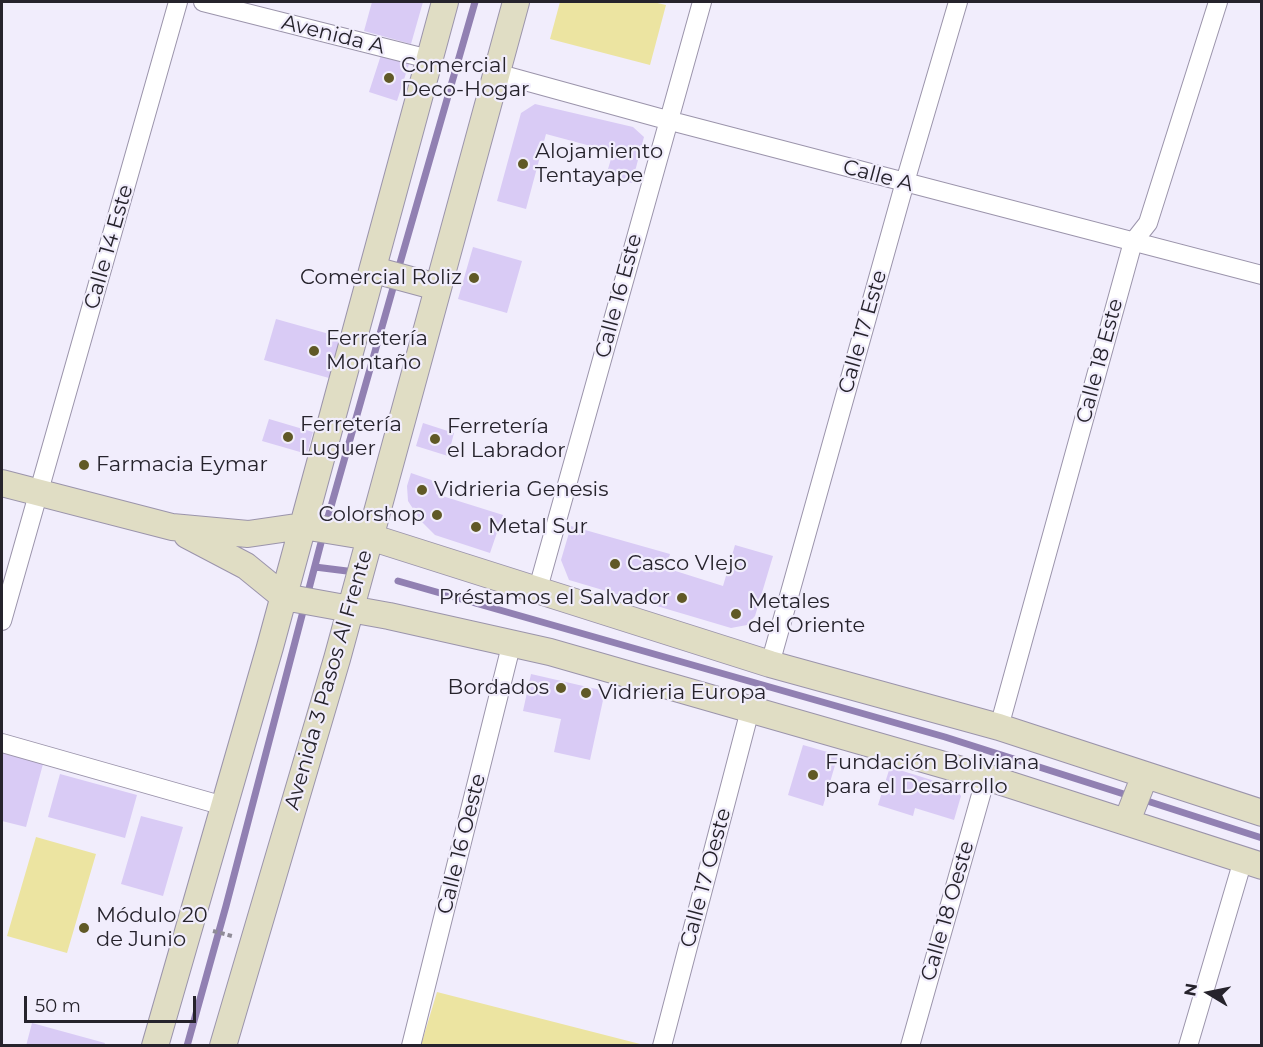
<!DOCTYPE html>
<html>
<head>
<meta charset="utf-8">
<style>
	body { margin:0 }
	#map { position:relative; width:1263px; height:1047px; overflow:hidden; background:#f1edfc; font-family:Montserrat,sans-serif }
	canvas { display:block }
	.frame { position:absolute; inset:0; border:3px solid #26232c; pointer-events:none }
	.north { position:absolute; left:1179px; top:963px; width:60px; height:60px; -webkit-text-stroke:4px #f1edfc; paint-order:stroke; rotate:280deg; font-size:16px; font-weight:700; line-height:24px; text-align:center; color:#26232c }
	.north::after { content:''; display:block; margin:auto; width:21px; height:27px; background:#26232c; clip-path:polygon(50% 0,100% 100%,50% 72%,0 100%) }
	.scale { position:absolute; left:24px; top:996px; width:172px; height:27px; box-sizing:border-box; border:3px solid #26232c; border-top:0; padding-left:8px; font-size:18px; line-height:21px; white-space:nowrap; color:#26232c; -webkit-text-stroke:4px #f1edfc; paint-order:stroke }
</style>
</head>
<body>
<div id="map">
<canvas width="1263" height="1047"></canvas>
<div class="frame"></div>
<div class="north">N</div>
<div class="scale">50 m</div>
</div>
<script>
const ctx = document.querySelector('canvas').getContext('2d');
ctx.lineJoin = 'round';
function fill(path, color) {
  ctx.fillStyle = color;
  ctx.fill(path, 'evenodd');
}
function poly(rows) {
  const path = new Path2D();
  for (const r of rows) {
    path.moveTo(r[0], r[1]);
    for (let i = 2; i < r.length; i += 2) path.lineTo(r[i], r[i + 1]);
  }
  return path;
}
function stroke(path, color, width, dash) {
  ctx.strokeStyle = color;
  ctx.lineWidth = width;
  ctx.lineCap = dash ? 'butt' : 'round';
  ctx.setLineDash(dash || []);
  ctx.stroke(path);
}
function label(font, color, halo, rows, align = 'center') {
  ctx.font = font + ' Montserrat,sans-serif';
  ctx.lineWidth = 4.5;
  ctx.setLineDash([]);
  ctx.textBaseline = 'middle';
  ctx.strokeStyle = halo;
  ctx.fillStyle = color;
  for (const [text, x, y, turn = 0] of rows) {
    ctx.save();
    ctx.translate(x, y);
    ctx.rotate((+turn || 0) * Math.PI / 180);
    ctx.textAlign = isNaN(turn) ? turn : align;
    if (halo) ctx.strokeText(text, 0, 0);
    ctx.fillText(text, 0, 0);
    ctx.restore();
  }
}
fill(poly([
	[560,2,653,2,666,5,650,65,550,39],
	[36,837,96,854,67,953,7,936],
	[437,992,644,1045,421,1045]
]), '#ece4a1');
stroke(poly([
	[398,270,475,2],
	[326,524,395,281],
	[315,567,347,571],
	[398,581,945,737,1130,796],
	[1141,799,1262,838],
	[187,1046,226,906,323,535]
]), '#9180b2', 7);
fill(poly([
	[372,2,423,2,411,44,364,31],
	[381,55,409,64,397,101,369,92],
	[535,104,633,127,644,137,632,183,606,176,613,152,546,134,526,209,497,201,521,113],
	[473,247,522,261,507,313,458,299],
	[276,319,340,337,329,378,264,360],
	[269,419,313,432,307,454,262,441],
	[423,423,454,433,448,456,416,446],
	[411,473,440,483,436,494,503,515,490,553,435,535,421,521,408,501,407,486],
	[571,526,670,554,666,568,723,586,735,545,773,556,755,616,747,625,731,628,569,580,561,560],
	[531,674,605,691,590,760,554,752,561,719,523,711],
	[803,745,838,755,823,806,788,795],
	[2,753,43,764,26,827,2,821],
	[890,767,954,787,961,796,954,820,915,808,913,816,878,805],
	[60,774,137,795,125,838,48,817],
	[141,816,183,827,163,896,121,884],
	[32,1023,105,1043,104,1046,26,1046]
]), '#d9cbf5');
const street = poly([
	[203,2,429,59],
	[496,73,667,120,1262,275],
	[537,592,702,2],
	[2,621,178,2],
	[770,664,905,182,958,2],
	[999,727,1133,242,1148,223,1218,2],
	[2,743,224,806],
	[411,1046,512,642],
	[662,1046,750,710],
	[910,1046,986,777],
	[1188,1046,1243,860]
]);
const secondary = poly([
	[374,270,437,287],
	[2,483,172,527,248,534,303,526,370,537,770,664,999,727,1262,813],
	[187,535,246,566,284,597,389,616,550,652,986,777,1262,866],
	[1127,821,1145,775],
	[155,1046,270,647,445,2],
	[223,1046,337,659,516,2]
]);
stroke(street, '#9b94ab', 20);
stroke(secondary, '#9b94ab', 28);
stroke(poly([
	[213,931,232,936]
]), '#8f8b97', 4, [4.5, 3]);
stroke(street, '#fff', 18);
stroke(secondary, '#e0ddc4', 26);
for (const [x, y, r, color] of [
	[389,78,6,"#605926"],
	[523,164,6,"#605926"],
	[474,278,6,"#605926"],
	[314,351,6,"#605926"],
	[288,437,6,"#605926"],
	[435,439,6,"#605926"],
	[84,465,6,"#605926"],
	[422,490,6,"#605926"],
	[437,515,6,"#605926"],
	[476,527,6,"#605926"],
	[615,564,6,"#605926"],
	[682,598,6,"#605926"],
	[736,614,6,"#605926"],
	[561,688,6,"#605926"],
	[586,693,6,"#605926"],
	[813,775,6,"#605926"],
	[84,928,6,"#605926"]
]) {
  const dot = new Path2D();
  dot.arc(x, y, r, 0, 2 * Math.PI);
  ctx.fillStyle = color;
  ctx.fill(dot);
  stroke(dot, '#f1edfc', 2);
}
label('21px', '#26232c', '#f1edfc', [
	["Avenida A",333,35,14],
	["Calle A",878,176,15],
	["Calle 14 Este",109,247,-74],
	["Calle 16 Este",619,296,-75],
	["Calle 17 Este",863,332,-74],
	["Calle 18 Este",1100,361,-75],
	["Avenida 3 Pasos Al Frente",329,680,-74],
	["Calle 16 Oeste",462,844,-76],
	["Calle 17 Oeste",706,878,-75],
	["Calle 18 Oeste",948,911,-74]
]);
label('21px', '#26232c', '#f1edfc', [
	["Comercial",401,66],
	["Deco-Hogar",401,90],
	["Alojamiento",535,152],
	["Tentayape",535,176],
	["Comercial Roliz",462,278,"right"],
	["Ferretería",326,339],
	["Montaño",326,363],
	["Ferretería",300,425],
	["Luguer",300,449],
	["Ferretería",447,427],
	["el Labrador",447,451],
	["Farmacia Eymar",96,465],
	["Vidrieria Genesis",434,490],
	["Colorshop",425,515,"right"],
	["Metal Sur",488,527],
	["Casco VIejo",627,564],
	["Préstamos el Salvador",670,598,"right"],
	["Metales",748,602],
	["del Oriente",748,626],
	["Bordados",549,688,"right"],
	["Vidrieria Europa",598,693],
	["Fundación Boliviana",825,763],
	["para el Desarrollo",825,787],
	["Módulo 20",96,916],
	["de Junio",96,940]
], 'left');
</script>
</body>
</html>
